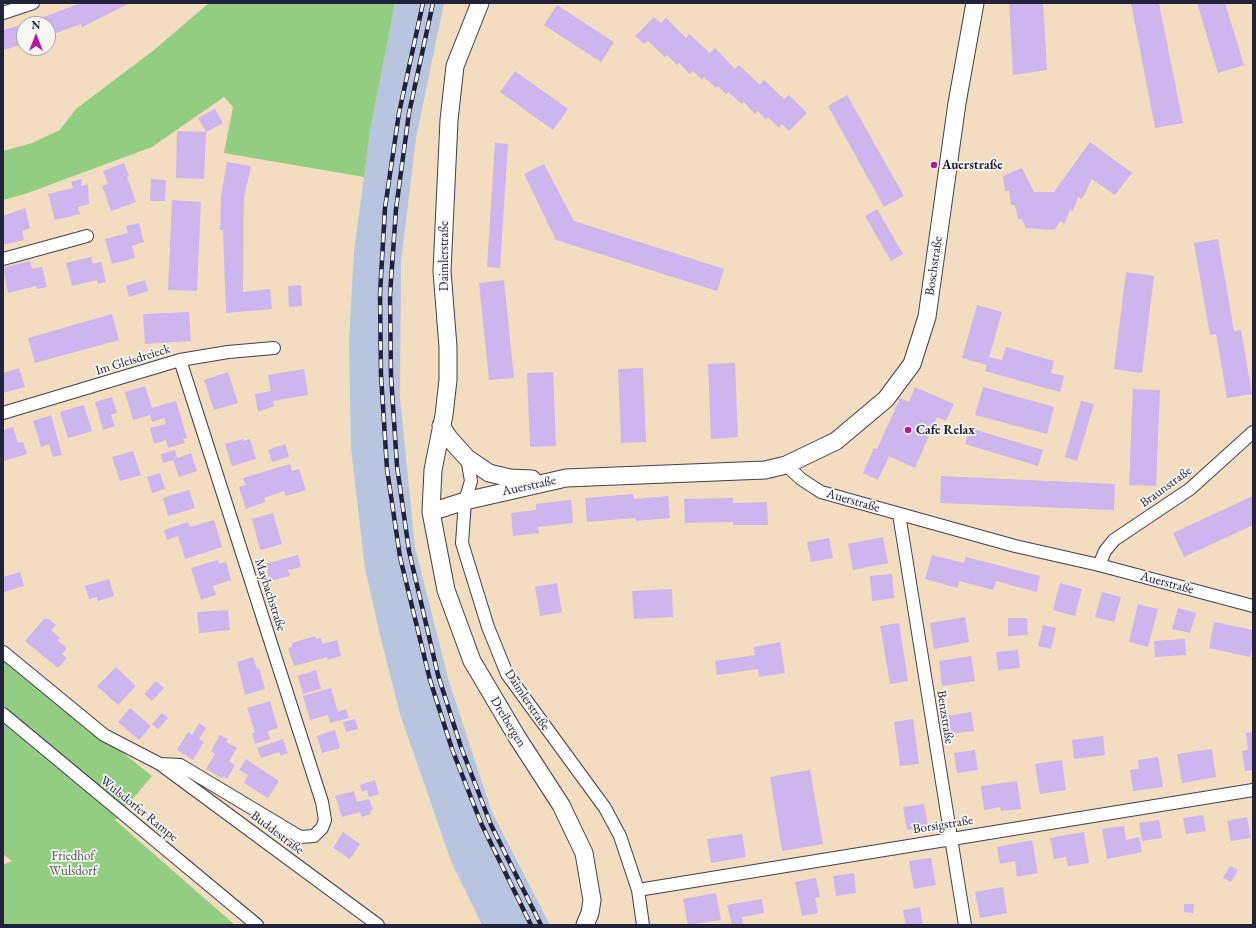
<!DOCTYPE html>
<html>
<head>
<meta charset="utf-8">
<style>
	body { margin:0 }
	#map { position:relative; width:1256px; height:928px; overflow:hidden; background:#f2ddc0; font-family:"EB Garamond",serif }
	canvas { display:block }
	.frame { position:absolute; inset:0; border:4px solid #22223b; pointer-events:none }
	.north { position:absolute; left:16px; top:16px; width:40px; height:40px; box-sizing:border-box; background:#f6f6f2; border:1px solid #a1a1a9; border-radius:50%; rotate:0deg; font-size:11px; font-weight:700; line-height:16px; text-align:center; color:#22223b }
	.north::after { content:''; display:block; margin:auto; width:14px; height:18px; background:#b5179e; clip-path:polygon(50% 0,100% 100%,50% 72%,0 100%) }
</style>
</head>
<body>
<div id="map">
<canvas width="1256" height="928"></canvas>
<div class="frame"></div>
<div class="north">N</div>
</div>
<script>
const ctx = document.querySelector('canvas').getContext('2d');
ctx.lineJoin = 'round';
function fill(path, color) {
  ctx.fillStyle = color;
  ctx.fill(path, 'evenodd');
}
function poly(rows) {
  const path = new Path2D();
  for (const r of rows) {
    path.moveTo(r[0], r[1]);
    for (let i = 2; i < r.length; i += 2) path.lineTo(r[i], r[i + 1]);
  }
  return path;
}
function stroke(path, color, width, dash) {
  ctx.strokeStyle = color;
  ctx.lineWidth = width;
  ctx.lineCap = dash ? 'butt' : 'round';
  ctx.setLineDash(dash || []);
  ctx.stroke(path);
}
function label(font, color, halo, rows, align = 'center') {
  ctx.font = font + ' "EB Garamond",serif';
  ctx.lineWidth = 3.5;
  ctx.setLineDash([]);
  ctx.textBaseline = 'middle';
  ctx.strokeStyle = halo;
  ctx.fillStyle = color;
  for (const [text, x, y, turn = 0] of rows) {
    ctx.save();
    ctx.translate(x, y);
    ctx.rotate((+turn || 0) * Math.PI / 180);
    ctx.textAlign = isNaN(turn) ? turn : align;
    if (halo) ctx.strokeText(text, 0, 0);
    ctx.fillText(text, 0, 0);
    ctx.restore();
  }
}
fill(poly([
	[395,3,444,3,416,138,401,262,400,398,415,547,449,682,492,812,550,925,482,925,451,861,400,714,380,635,365,568,351,448,349,340,354,252,370,131]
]), '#b8c5de');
fill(poly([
	[209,3,395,3,370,131,364,177,224,153,233,107,224,97,152,147,25,194,3,200,3,151,32,143,60,130,76,109,154,50],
	[3,657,152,776,115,820,235,925,3,925,3,865,12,861,3,854]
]), '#92cd81');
fill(poly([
	[81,3,130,3,82,27,81,24,48,36,48,24,25,24],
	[1009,3,1043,3,1047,70,1013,75],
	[1131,3,1159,3,1183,123,1155,128],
	[1197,3,1225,3,1244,65,1218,73],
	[557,5,614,42,601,62,544,25],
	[654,17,661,23,666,18,686,38,689,34,710,53,715,48,735,69,739,65,760,85,764,80,784,99,789,95,807,113,789,131,782,124,779,128,768,117,766,120,758,111,755,114,744,102,742,104,728,92,726,94,718,86,716,88,704,77,702,80,693,71,690,74,679,63,677,65,667,55,665,57,648,41,644,44,635,36],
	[24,24,24,44,3,50,3,30],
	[515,71,568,109,553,130,500,92],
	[847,95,904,196,884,207,828,106],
	[215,109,223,123,206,132,198,118],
	[177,131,206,132,204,179,176,178],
	[1090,142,1132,173,1115,195,1092,179,1082,199,1078,197,1073,211,1070,210,1064,224,1061,221,1054,230,1026,228,1022,219,1018,219,1015,205,1011,205,1009,191,1005,191,1003,176,1022,168,1034,192,1054,192],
	[495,143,508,144,500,268,487,267],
	[227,162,251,166,244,198,243,292,270,289,272,309,226,313,223,230,220,230,221,196],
	[124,163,129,176,127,177,136,202,111,211,102,186,108,184,103,171],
	[544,164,574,221,724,269,717,291,556,240,524,174],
	[82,179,81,186,88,184,89,204,78,207,80,214,55,220,48,194,73,188,71,182],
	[151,179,166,180,165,201,150,201],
	[172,200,201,202,197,291,168,290],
	[25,208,30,228,22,231,24,240,3,245,3,216],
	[877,209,903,254,891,261,865,216],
	[139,223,144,242,132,246,135,258,112,264,105,239,128,233,126,226],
	[1218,239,1234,331,1241,330,1252,394,1227,398,1216,334,1210,335,1194,243],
	[91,257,93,264,101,262,106,282,98,284,97,280,72,286,66,263],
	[30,261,32,269,42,267,47,287,37,289,36,286,8,293,3,268],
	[1126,272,1154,276,1142,373,1114,369],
	[145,280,148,291,129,297,126,286],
	[504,280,514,378,489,380,479,283],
	[301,285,302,306,289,307,288,286],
	[977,305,1002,312,989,357,1002,360,1006,347,1054,361,1051,373,1064,376,1060,392,985,371,987,365,962,358],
	[189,312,191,341,145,344,143,314],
	[112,314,119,340,35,363,28,338],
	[735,363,738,437,711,439,708,364],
	[19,368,25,387,3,393,3,373],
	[643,368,646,442,621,443,618,369],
	[304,369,308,395,273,401,274,406,258,412,255,394,271,391,268,375],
	[228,372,238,403,214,410,204,380],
	[553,372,556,446,530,447,527,373],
	[145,386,152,408,176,401,187,438,183,439,185,443,168,448,166,440,154,444,150,428,166,424,164,418,152,422,150,415,133,420,125,392],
	[915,387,954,404,946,421,937,417,915,468,889,456,878,480,863,473,874,448,877,449,900,398,909,402],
	[983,387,1054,407,1047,434,975,415],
	[1133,389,1160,390,1156,486,1129,485],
	[112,397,117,413,111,415,115,426,103,430,95,402],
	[1081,401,1094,404,1077,461,1065,457],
	[84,405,92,431,68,438,60,412],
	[51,415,62,455,53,457,49,444,41,447,33,421],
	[13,427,18,443,23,442,27,454,4,461,3,430],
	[970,428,1043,450,1038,466,965,444],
	[243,439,243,441,250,439,256,459,232,466,225,444],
	[285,444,289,457,272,462,268,450],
	[175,450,177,458,191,453,197,471,179,477,173,460,163,463,161,454],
	[133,451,141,475,120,481,112,457],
	[290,464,292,471,299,469,306,490,286,496,284,491,264,498,265,502,246,509,239,487,246,485,243,478],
	[160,473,165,489,152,493,147,477],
	[941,476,1115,484,1114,510,940,503],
	[189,490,195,508,168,516,163,498],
	[633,494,634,499,668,496,670,518,636,521,635,518,587,522,585,498],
	[1253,496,1253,525,1184,557,1173,533],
	[733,498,733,503,767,502,768,525,733,525,733,522,685,523,684,499],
	[571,500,573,523,538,527,539,533,513,536,511,513,536,510,536,504],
	[273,513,282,544,260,550,252,519],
	[214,520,222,547,185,559,178,536,167,540,164,530,188,522,190,527],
	[883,537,888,563,853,570,848,544],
	[829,538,833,558,811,562,807,542],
	[298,555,301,567,288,570,290,576,270,581,265,564],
	[932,555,964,563,966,557,1040,576,1037,592,996,581,993,590,959,581,958,588,925,579],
	[218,560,219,564,226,562,231,580,213,586,216,595,201,600,191,568],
	[20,572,24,586,4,592,3,577],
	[892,574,894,598,872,601,870,576],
	[109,579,114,596,98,601,97,597,89,599,85,586],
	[557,583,562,612,540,616,535,587],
	[1060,583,1082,589,1075,616,1053,610],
	[672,589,673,617,634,619,632,591],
	[1102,592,1121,597,1114,622,1095,617],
	[1138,604,1158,609,1148,647,1129,642],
	[1178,608,1196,613,1190,633,1172,629],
	[228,610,230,630,199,633,197,612],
	[965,617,969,642,934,649,930,623],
	[1008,618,1027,618,1028,635,1008,636],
	[44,619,49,619,56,625,51,630,60,638,57,640,67,648,62,654,67,658,58,668,25,641],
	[1214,622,1253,630,1253,644,1250,657,1209,648],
	[899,623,908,681,890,684,880,626],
	[1043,625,1056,628,1051,649,1038,646],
	[315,636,316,639,321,638,323,644,337,640,341,656,328,660,327,657,294,666,288,648,292,647,292,643],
	[1185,639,1186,655,1155,657,1154,641],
	[780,642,785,673,759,677,758,669,717,675,715,661,755,655,754,647],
	[1018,650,1020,668,998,670,996,652],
	[971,656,975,681,942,686,939,661],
	[253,657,257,669,259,668,265,689,245,695,237,662],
	[116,667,136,686,118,705,97,686],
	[316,670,321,689,303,694,298,676],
	[156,681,164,688,152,701,144,694],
	[331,688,338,712,346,709,349,718,330,723,328,715,310,720,303,696],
	[270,701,278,728,268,731,270,739,255,744,252,733,255,732,247,708],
	[130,708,151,726,139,740,118,722],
	[971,712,974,731,950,734,947,716],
	[162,713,168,718,158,729,152,724],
	[355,719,358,729,346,732,343,722],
	[913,719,919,764,900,766,894,722],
	[199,723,206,728,199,739,204,742,193,760,177,750,188,732,192,735],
	[335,730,340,748,322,753,317,736],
	[1253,732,1253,770,1245,771,1242,751,1248,750,1246,733],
	[220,735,228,739,226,742,237,748,229,761,235,765,227,779,223,776,222,778,206,769,215,754,211,751],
	[1103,736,1105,755,1074,759,1072,740],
	[283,739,288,753,281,756,279,752,261,758,257,748],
	[1212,749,1216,777,1182,783,1177,754],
	[975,750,978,770,957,773,954,753],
	[1158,757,1163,787,1133,791,1130,770,1139,769,1138,760],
	[246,759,279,781,268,798,244,783,248,775,239,770],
	[1062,760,1066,790,1040,794,1035,764],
	[810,770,823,844,782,851,770,777],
	[375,780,379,794,369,797,367,790,362,792,360,785],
	[1017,781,1021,809,1001,811,1000,807,984,810,981,786],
	[354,791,357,802,369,799,373,810,370,811,371,814,362,817,360,812,342,817,335,796],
	[924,804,928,826,907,830,903,807],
	[1203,815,1206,831,1186,834,1183,818],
	[1247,817,1251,838,1231,841,1227,821],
	[1159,820,1162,838,1142,841,1139,823],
	[1124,826,1126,840,1139,837,1142,852,1107,859,1102,829],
	[343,832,360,844,350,859,333,848],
	[1084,832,1089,863,1068,866,1066,857,1054,859,1050,838],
	[742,834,746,857,711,863,707,839],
	[1032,840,1038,873,1017,877,1015,861,1000,864,997,847],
	[931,858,936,885,914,889,909,861],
	[1230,866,1238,870,1231,882,1223,878],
	[854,873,856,893,836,896,833,876],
	[816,878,820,897,815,898,818,913,802,916,795,882],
	[1003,887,1007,913,980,918,975,892],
	[716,893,721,920,688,925,683,899],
	[762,899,764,913,742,917,743,925,732,925,727,905],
	[1184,904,1194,904,1193,913,1184,912],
	[920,907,923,925,906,925,903,910]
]), '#ceb5ee');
const street = poly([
	[3,13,33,3],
	[3,259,87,236],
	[3,413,180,360,228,352,274,348],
	[467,458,471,481,465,501,462,543,488,627,507,674,605,808,620,836,638,890,643,925],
	[786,465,801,479,821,492,1015,546,1099,565,1253,606],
	[899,514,965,925],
	[1099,565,1105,551,1114,540,1190,489,1253,432],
	[3,652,104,735,160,764,378,925],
	[3,714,257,925],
	[160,764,180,765,300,837,314,836,322,828,325,820,322,802,180,360],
	[638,890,1253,790]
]);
const secondary = poly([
	[480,3,455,66,449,120,442,271,448,347,448,380,444,415,433,470,431,512,446,590,472,661,517,737,561,805,584,853,592,900,590,913,585,925],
	[441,426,449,438,467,458,489,473,510,478,532,479],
	[431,512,465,501,566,478,765,470,786,465,836,441,886,399,912,364,927,317,957,103,975,3]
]);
stroke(street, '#413e4f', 14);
stroke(secondary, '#413e4f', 19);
stroke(street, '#fff', 12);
stroke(secondary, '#fff', 17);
const rail = poly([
	[423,3,399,113,385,208,380,294,381,375,387,469,400,557,430,680,452,749,481,823,531,925],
	[433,3,409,113,396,209,390,295,391,376,397,466,409,551,438,675,461,747,491,825,541,925]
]);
stroke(rail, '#22223b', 4.5);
stroke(rail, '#f6f6f2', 3, [9]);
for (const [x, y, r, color] of [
	[934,165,4,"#b5179e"],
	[908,430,4,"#b5179e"]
]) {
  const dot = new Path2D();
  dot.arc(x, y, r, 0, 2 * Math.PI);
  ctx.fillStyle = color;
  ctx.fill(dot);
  stroke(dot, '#f6f6f2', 1.5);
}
label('bold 13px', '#22223b', '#f6f6f2', [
	["Auerstraße",942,165],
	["Cafe Relax",916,430]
], 'left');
label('13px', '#22223b', '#f6f6f2', [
	["Daimlerstraße",444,256,-90],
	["Boschstraße",934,266,-82],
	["Im Gleisdreieck",133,360,-17],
	["Auerstraße",529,486,-12],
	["Braunstraße",1166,487,-36],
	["Auerstraße",853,501,16],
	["Auerstraße",1167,583,15],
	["Maybachstraße",270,595,72],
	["Daimlerstraße",527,700,56],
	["Benzstraße",945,717,81],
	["Dreibergen",508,722,59],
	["Wulsdorfer Rampe",139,809,39],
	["Borsigstraße",943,825,-9],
	["Buddestraße",277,833,37]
]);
label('13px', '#445550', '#f6f6f2', [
	["Friedhof",73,856],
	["Wulsdorf",73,871]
]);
</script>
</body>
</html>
